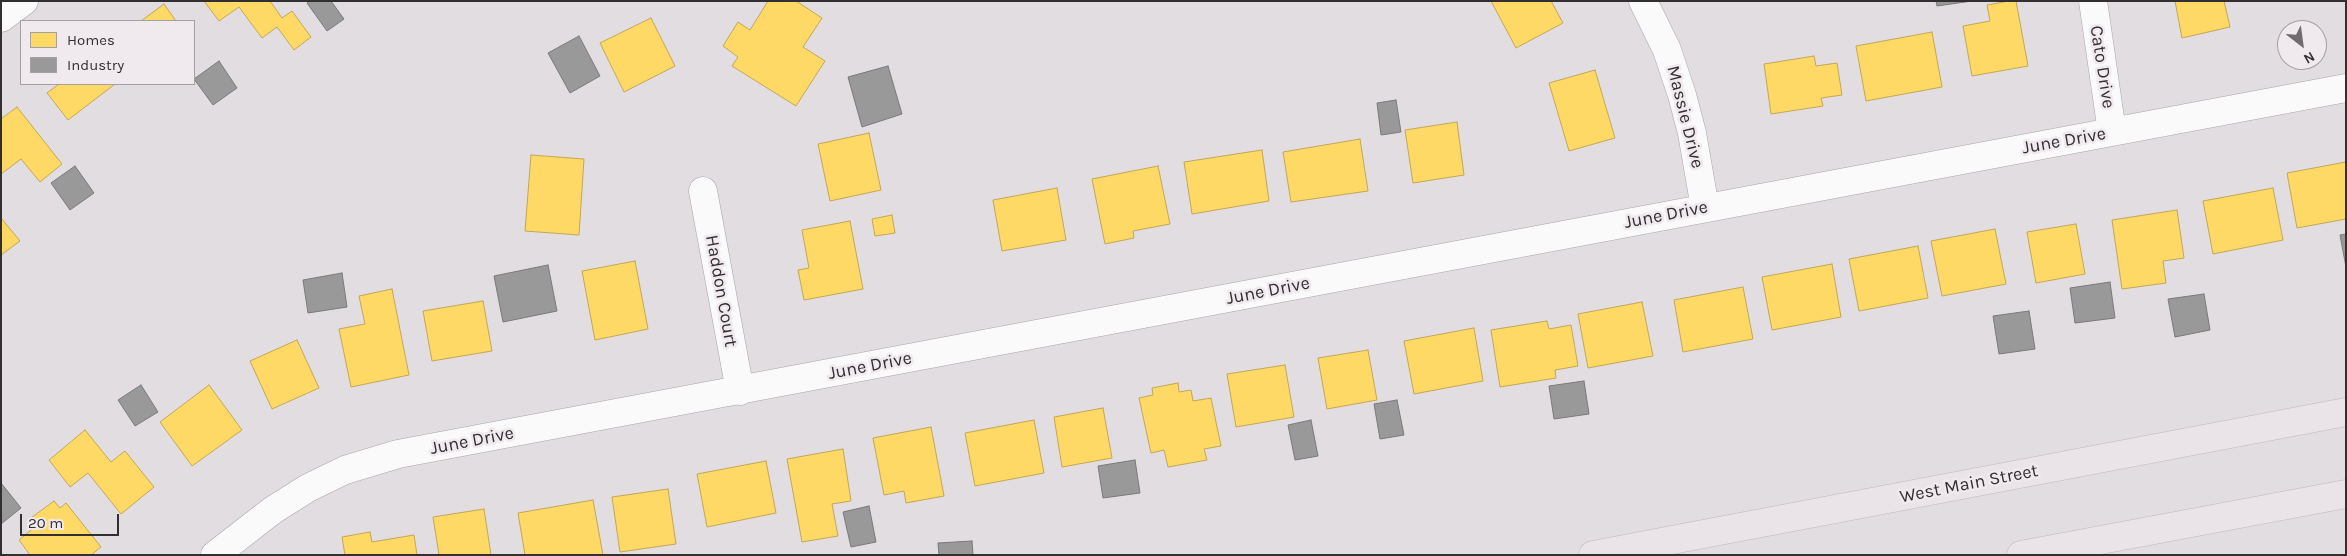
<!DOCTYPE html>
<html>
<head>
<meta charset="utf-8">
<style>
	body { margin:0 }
	#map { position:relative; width:2347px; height:556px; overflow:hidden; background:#e2dde0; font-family:Karla,sans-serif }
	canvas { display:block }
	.frame { position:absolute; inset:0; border:2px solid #322f31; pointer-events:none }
	.legend { position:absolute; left:20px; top:20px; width:175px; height:65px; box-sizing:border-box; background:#f0e9ee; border:1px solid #a49fa2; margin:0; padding:6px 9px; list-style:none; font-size:15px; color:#322f31 }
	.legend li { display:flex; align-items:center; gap:10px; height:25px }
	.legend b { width:25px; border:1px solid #a49fa2 }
	.north { position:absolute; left:2277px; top:20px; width:50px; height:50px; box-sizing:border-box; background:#f0e9ee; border:1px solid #a49fa2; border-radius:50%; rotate:150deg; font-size:14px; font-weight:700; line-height:20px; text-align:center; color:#322f31 }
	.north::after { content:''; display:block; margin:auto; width:18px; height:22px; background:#706c6e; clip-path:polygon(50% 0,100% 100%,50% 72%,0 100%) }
	.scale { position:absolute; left:20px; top:514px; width:99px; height:22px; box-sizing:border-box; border:2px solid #322f31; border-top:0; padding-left:6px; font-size:15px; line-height:18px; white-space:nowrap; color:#322f31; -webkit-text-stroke:4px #f0e9ee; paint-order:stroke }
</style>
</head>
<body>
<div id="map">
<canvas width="2347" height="556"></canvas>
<div class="frame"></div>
<ul class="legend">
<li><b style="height:14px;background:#ffd966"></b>Homes</li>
<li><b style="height:14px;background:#999"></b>Industry</li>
</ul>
<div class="north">N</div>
<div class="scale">20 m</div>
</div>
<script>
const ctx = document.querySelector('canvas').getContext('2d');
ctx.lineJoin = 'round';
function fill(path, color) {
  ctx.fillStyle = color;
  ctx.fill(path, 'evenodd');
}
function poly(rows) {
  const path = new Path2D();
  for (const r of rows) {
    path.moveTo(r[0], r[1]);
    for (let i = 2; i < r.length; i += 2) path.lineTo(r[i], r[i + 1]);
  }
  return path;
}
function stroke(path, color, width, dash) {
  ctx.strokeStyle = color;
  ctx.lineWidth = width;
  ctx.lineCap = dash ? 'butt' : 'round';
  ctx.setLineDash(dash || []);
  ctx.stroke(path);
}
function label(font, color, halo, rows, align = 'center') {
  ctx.font = font + ' Karla,sans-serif';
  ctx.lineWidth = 5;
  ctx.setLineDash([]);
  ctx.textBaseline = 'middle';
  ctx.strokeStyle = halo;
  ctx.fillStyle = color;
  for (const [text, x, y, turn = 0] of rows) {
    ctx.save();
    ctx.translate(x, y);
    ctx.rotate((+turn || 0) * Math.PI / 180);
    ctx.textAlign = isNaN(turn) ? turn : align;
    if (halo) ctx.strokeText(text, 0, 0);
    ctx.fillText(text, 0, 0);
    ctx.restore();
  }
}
const homes = poly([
	[204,1,270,1,282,18,292,11,311,37,294,50,277,27,262,38,239,7,219,21,204,1],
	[768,1,796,1,822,18,803,47,825,61,796,106,732,66,738,57,723,46,738,22,750,30,768,1],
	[1491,1,1551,1,1563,23,1516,48,1491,1],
	[2009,1,2016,1,2028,66,1972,76,1963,26,1990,21,1987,5,2009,1],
	[2175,1,2224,1,2230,27,2182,38,2175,1],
	[164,4,176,21,141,21,164,4],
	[651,18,675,66,624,92,600,43,651,18],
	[1932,32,1942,87,1866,101,1856,46,1932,32],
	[1814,56,1816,66,1837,63,1842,95,1821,98,1823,106,1771,114,1764,64,1814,56],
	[1595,70,1615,138,1569,151,1549,83,1595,70],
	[59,84,115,84,68,120,47,93,59,84],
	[17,107,62,164,40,182,21,159,1,174,1,119,17,107],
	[1457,122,1464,175,1413,183,1405,130,1457,122],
	[869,133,881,190,830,201,818,144,869,133],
	[1360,139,1368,191,1291,202,1283,152,1360,139],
	[1262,150,1269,201,1192,214,1184,162,1262,150],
	[531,155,584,159,579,235,525,231,531,155],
	[2346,162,2346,219,2297,228,2287,173,2346,162],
	[1158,166,1170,224,1133,231,1134,238,1105,244,1092,179,1158,166],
	[1057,188,1066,240,1002,251,993,200,1057,188],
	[2273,188,2283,240,2213,254,2203,201,2273,188],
	[2177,210,2184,258,2163,261,2166,283,2122,289,2112,220,2177,210],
	[892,215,895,233,875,236,872,219,892,215],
	[1,218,20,241,1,255,1,218],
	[850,221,863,289,804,300,798,270,809,268,802,230,850,221],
	[2076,224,2085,274,2036,283,2027,232,2076,224],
	[1995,229,2006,284,1942,296,1931,241,1995,229],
	[1918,246,1928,298,1859,311,1849,259,1918,246],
	[635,261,648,329,595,340,582,271,635,261],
	[1832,264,1841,317,1772,330,1762,277,1832,264],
	[1743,287,1753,339,1683,352,1674,300,1743,287],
	[392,289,409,375,351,387,339,329,365,324,359,296,392,289],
	[483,301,492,351,432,361,423,311,483,301],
	[1642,302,1653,356,1588,368,1578,314,1642,302],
	[1547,321,1549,329,1571,325,1578,366,1555,370,1556,378,1500,387,1491,330,1547,321],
	[1474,328,1483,381,1414,394,1404,341,1474,328],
	[297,340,319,388,272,409,250,361,297,340],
	[1368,350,1377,400,1327,409,1318,358,1368,350],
	[1285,365,1294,417,1236,427,1227,374,1285,365],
	[1178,383,1179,392,1191,390,1193,401,1211,398,1221,446,1204,449,1207,460,1168,467,1164,450,1151,453,1139,398,1153,395,1152,388,1178,383],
	[209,385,242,430,192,466,160,422,209,385],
	[1103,408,1112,458,1062,467,1054,417,1103,408],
	[1034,420,1044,473,975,486,965,433,1034,420],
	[931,427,944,496,906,503,904,491,884,495,873,438,931,427],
	[85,430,111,462,125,451,154,487,121,514,88,473,70,487,49,460,85,430],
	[843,449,851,501,832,504,838,536,802,542,787,459,843,449],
	[766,461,776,513,707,527,697,474,766,461],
	[668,489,676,544,620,552,612,497,668,489],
	[593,500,603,555,525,555,518,513,593,500],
	[54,501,60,508,66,503,101,547,91,555,30,555,19,540,37,525,31,518,54,501],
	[484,509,491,555,439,555,433,517,484,509],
	[370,532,372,542,414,535,417,555,345,555,342,537,370,532]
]);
fill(homes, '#ffd966');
stroke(homes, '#c2a656', 1);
const industry = poly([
	[310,1,331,1,344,19,327,31,307,3,310,1],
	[1936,1,1972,1,1937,6,1936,1],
	[579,36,600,76,570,93,548,53,579,36],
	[219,61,237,88,213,105,194,79,219,61],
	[888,66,902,114,862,127,848,77,888,66],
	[1396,100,1401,132,1381,135,1377,103,1396,100],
	[75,166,94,193,70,210,51,183,75,166],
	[2346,234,2346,267,2340,235,2346,234],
	[548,265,557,311,503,322,494,276,548,265],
	[342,273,347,307,308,313,303,280,342,273],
	[2110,282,2115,318,2075,323,2070,288,2110,282],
	[2204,294,2210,330,2175,337,2168,299,2204,294],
	[2029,311,2035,349,1999,354,1993,316,2029,311],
	[1584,381,1589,414,1554,419,1549,386,1584,381],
	[141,385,158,412,135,426,118,400,141,385],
	[1397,400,1404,435,1380,439,1374,404,1397,400],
	[1311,420,1318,456,1295,460,1288,425,1311,420],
	[1135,460,1140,493,1103,498,1098,466,1135,460],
	[1,483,21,508,1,524,1,483],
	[869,506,876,542,851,547,843,512,869,506],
	[972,541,973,555,939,555,938,543,972,541]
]);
fill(industry, '#999');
stroke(industry, '#7a797a', 1);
const minor = poly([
	[1643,1,1667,50,1682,95,1692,133,1705,208],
	[2093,1,2112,132],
	[1,18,24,1],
	[703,191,740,391],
	[215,555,273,510,308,488,345,470,398,454,2346,88]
]);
const major = poly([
	[1593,555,2346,412],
	[2021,555,2346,494]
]);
stroke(minor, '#a8a4a7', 29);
stroke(major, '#bcbabb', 29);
stroke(minor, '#fbfafa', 28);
stroke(major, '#eae3e8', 28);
label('18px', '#322f31', '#f0e9ee', [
	["Cato Drive",2102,67,81],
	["Massie Drive",1685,117,76],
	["June Drive",2064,141,-10],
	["June Drive",1666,215,-11],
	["Haddon Court",721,291,80],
	["June Drive",1268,291,-11],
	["June Drive",870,366,-11],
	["June Drive",472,441,-11],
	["West Main Street",1969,484,-11]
]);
</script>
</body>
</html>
